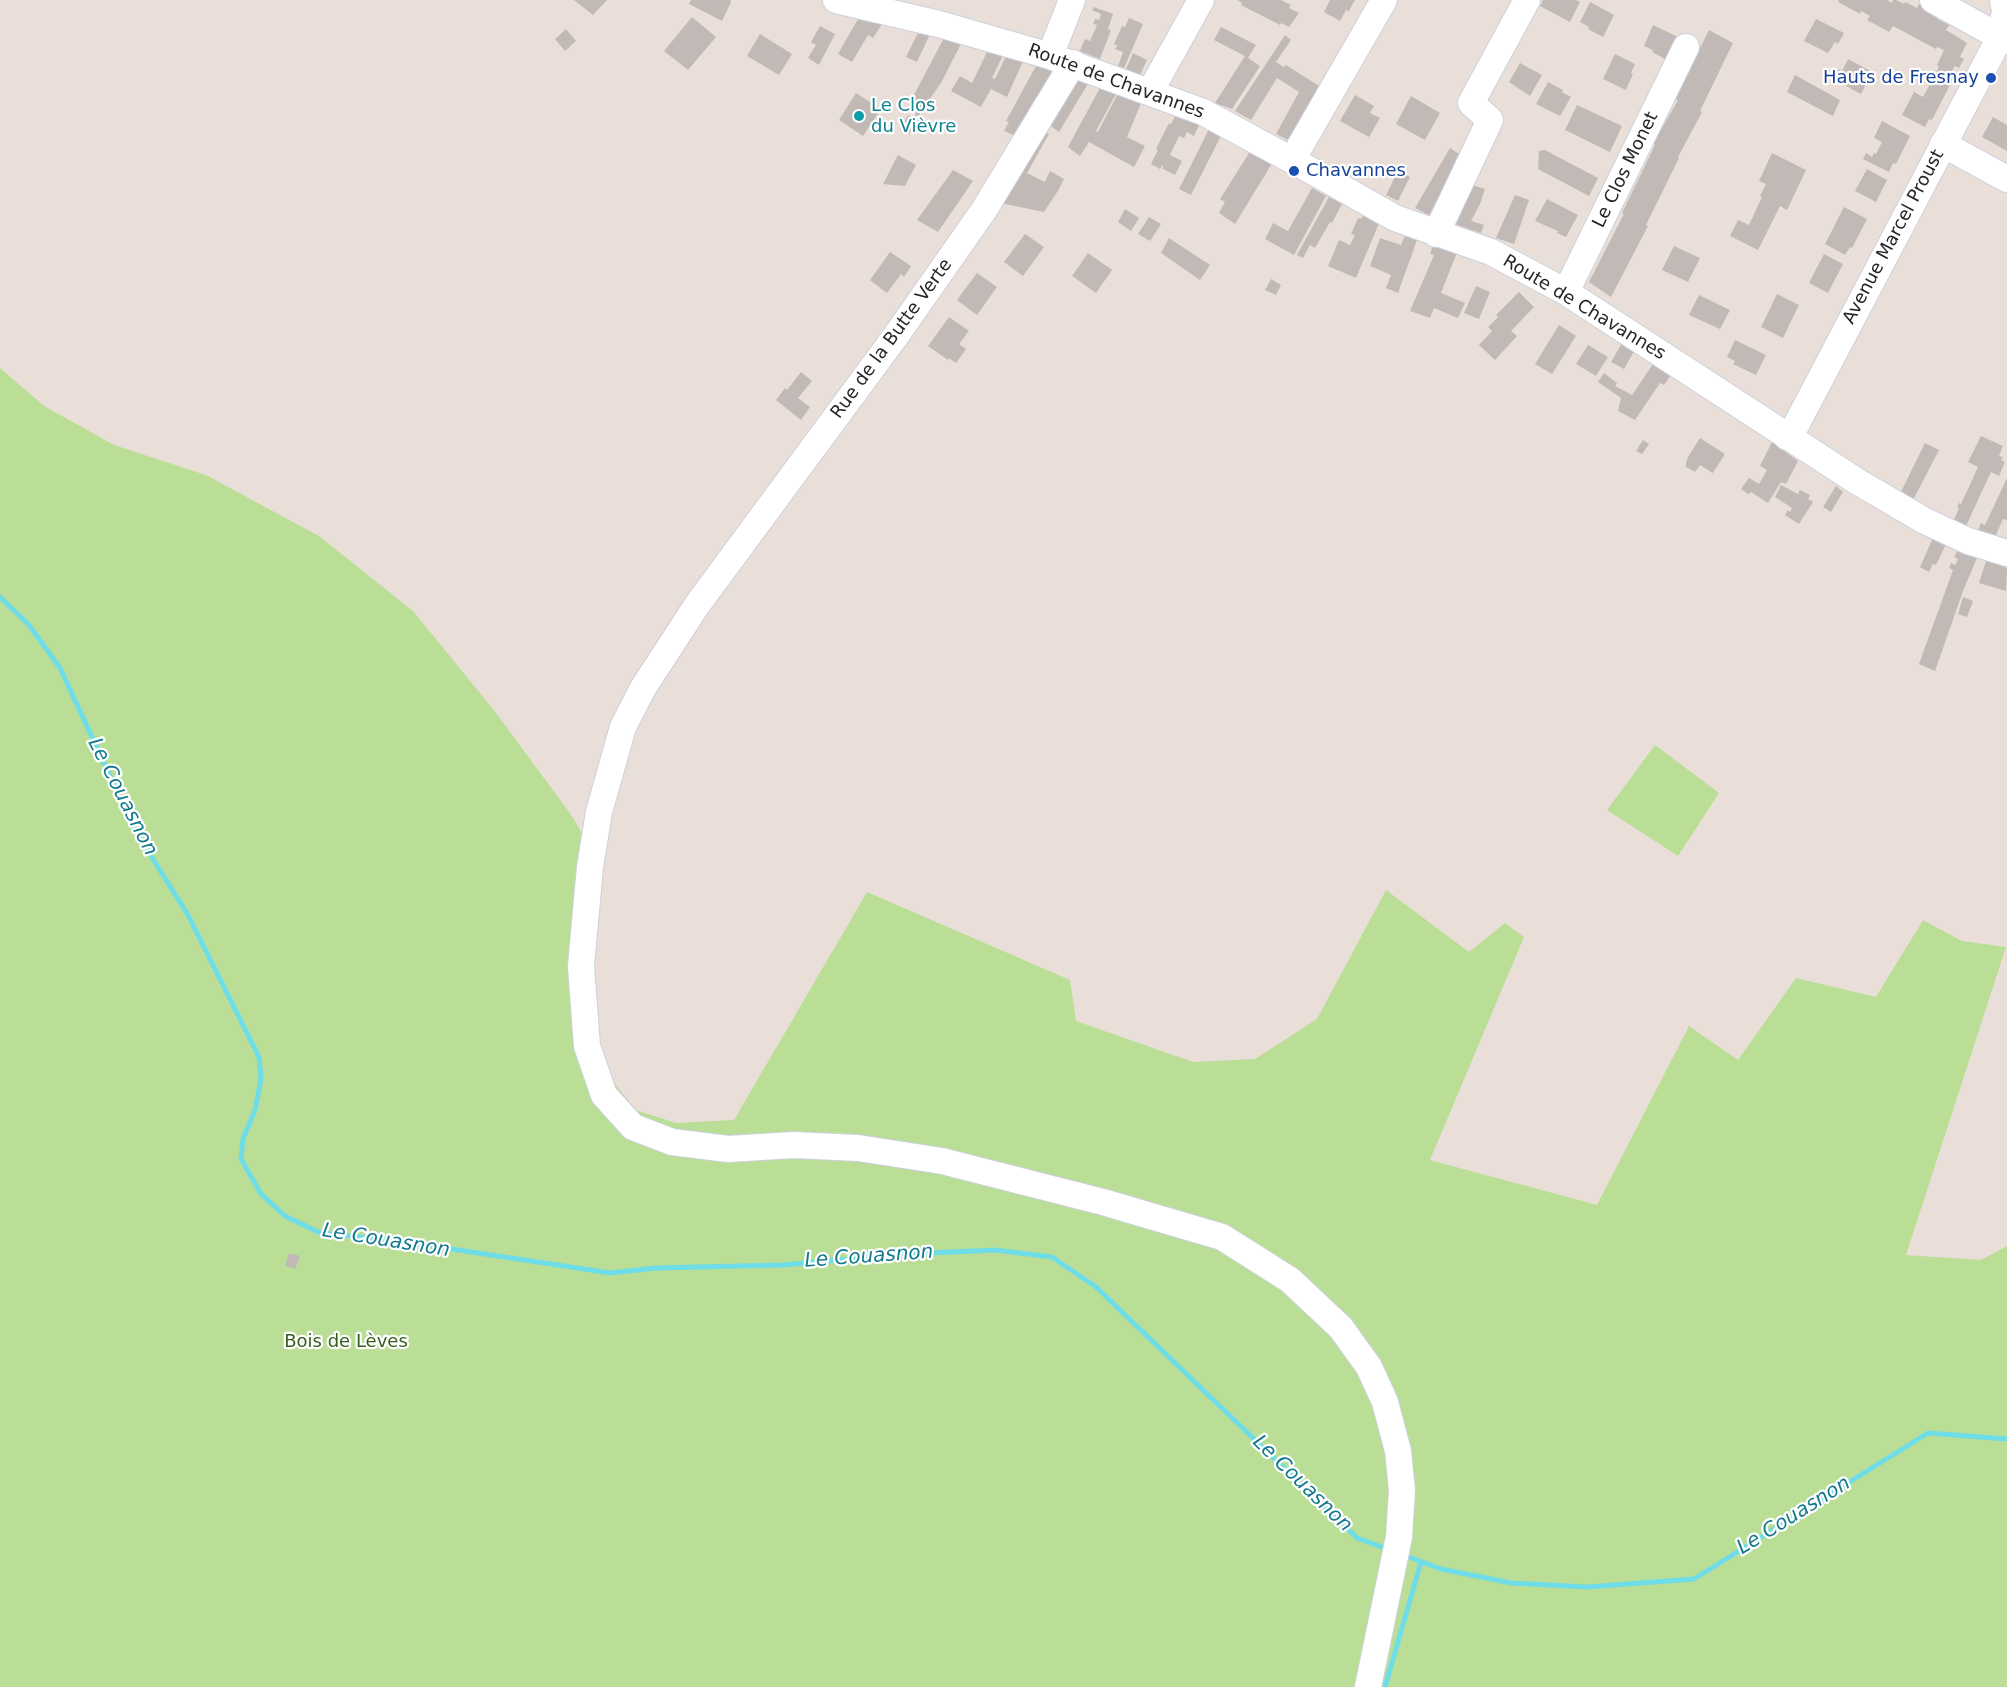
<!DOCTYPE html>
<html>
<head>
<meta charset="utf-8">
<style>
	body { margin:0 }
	canvas { display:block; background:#e9dfd8 }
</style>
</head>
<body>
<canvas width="2007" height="1687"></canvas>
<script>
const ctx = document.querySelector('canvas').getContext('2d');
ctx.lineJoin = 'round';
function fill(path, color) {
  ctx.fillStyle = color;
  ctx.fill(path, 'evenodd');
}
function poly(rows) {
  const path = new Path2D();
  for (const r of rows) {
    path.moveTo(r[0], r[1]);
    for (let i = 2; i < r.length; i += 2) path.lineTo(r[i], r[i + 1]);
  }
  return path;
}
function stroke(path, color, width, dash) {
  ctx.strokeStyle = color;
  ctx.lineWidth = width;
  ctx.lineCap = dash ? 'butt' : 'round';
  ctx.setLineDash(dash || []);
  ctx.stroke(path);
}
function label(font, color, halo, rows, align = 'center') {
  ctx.font = font + ' "DejaVu Sans",sans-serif';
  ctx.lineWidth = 4.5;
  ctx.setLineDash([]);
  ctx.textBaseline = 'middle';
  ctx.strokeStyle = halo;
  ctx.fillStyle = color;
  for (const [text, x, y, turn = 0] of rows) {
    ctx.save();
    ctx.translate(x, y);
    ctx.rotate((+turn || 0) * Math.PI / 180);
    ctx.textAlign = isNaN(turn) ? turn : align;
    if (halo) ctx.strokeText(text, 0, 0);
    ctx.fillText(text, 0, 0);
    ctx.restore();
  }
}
fill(poly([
	[0,368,44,406,114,445,206,475,319,536,413,611,493,709,572,816,588,844,576,1051,592,1100,636,1139,684,1138,637,1118,609,1089,595,1037,615,1084,636,1110,676,1123,734,1120,867,892,1070,980,1076,1021,1193,1062,1255,1059,1317,1019,1386,890,1469,952,1505,923,1524,937,1430,1160,1597,1205,1689,1026,1738,1060,1796,978,1876,997,1923,920,1962,941,2006,947,1906,1255,1981,1260,2007,1246,2007,1687,0,1687],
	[1655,745,1719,793,1678,856,1607,810]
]), '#bbde96');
stroke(poly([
	[0,597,29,625,60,668,136,832,188,915,259,1057,261,1079,255,1110,243,1139,241,1159,261,1194,285,1216,318,1232,432,1246,610,1273,656,1268,783,1265,908,1254,995,1250,1052,1257,1096,1287,1357,1538,1390,1550],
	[1401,1554,1441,1569,1511,1583,1587,1587,1694,1579,1928,1433,2007,1439],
	[1385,1687,1421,1562]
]), '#6edde8', 5);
fill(poly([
	[574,0,607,0,593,15],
	[691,0,730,0,731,2,722,21,689,4],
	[1237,0,1281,0,1291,5,1289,8,1299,13,1289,27,1281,23,1280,25,1241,5,1242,3],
	[1330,0,1355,0,1349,11,1346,10,1340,21,1324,12],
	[1543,0,1576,0,1580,2,1570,22,1540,6],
	[1839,0,1887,0,1892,3,1893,0,1896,0,1904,4,1905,2,1917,8,1919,4,1939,15,1937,19,1949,25,1946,30,1967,43,1960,57,1964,59,1959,68,1955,66,1951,73,1955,75,1932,120,1929,119,1925,127,1902,115,1914,92,1923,97,1939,67,1937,65,1944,50,1937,47,1936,49,1893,26,1889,32,1867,20,1870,16,1861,11,1860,14,1838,2],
	[1590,2,1614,15,1603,37,1588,29,1589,27,1580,22],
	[1094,7,1113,14,1108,29,1111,30,1100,59,1080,51,1085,39,1090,41,1097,25,1093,24,1095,19,1099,20,1101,14,1092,10],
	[862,12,882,24,873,38,868,35,852,62,838,54],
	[692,17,716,37,688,70,664,51],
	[1129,18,1143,24,1124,68,1118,66,1123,52,1115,49,1117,46,1114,44,1122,26,1125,27],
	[1816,19,1844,33,1838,44,1835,42,1828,53,1804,41],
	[1653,25,1678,37,1667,60,1652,52,1653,50,1644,46],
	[820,26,835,34,819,65,808,58,816,45,811,42],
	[1221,27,1256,45,1248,58,1260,66,1232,109,1215,103,1245,56,1214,40],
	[566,29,576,41,565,51,555,39],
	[920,29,931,32,917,62,906,57],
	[1709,30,1733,43,1700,111,1702,112,1678,157,1679,158,1646,225,1648,226,1611,297,1589,282,1624,214,1622,213,1655,145,1653,144,1678,100,1675,99],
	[760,34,792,54,779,75,747,56],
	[1285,35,1291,40,1276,62,1284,67,1286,65,1324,89,1294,143,1276,134,1299,92,1277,78,1251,120,1235,111],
	[945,36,962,42,941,83,922,110,909,134,900,129,908,115,913,118,916,113,907,108],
	[988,50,1003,55,992,78,995,79,1006,56,1023,61,1007,97,991,89,981,107,951,91,960,76,972,83],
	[1133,53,1147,60,1140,75,1126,69],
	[1615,54,1635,64,1631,73,1633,74,1626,90,1603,79],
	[1848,59,1872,72,1861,94,1833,79,1839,69,1842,71],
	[1520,63,1542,75,1530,96,1509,82],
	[1037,64,1053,70,1018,137,1004,131,1009,122,1006,121],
	[1795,75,1840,100,1833,116,1787,92],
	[1078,78,1089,82,1059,132,1049,125],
	[1548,82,1563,90,1562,92,1571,97,1560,116,1536,104],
	[1101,86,1117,92,1096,131,1098,132,1118,93,1142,101,1127,137,1145,146,1134,167,1089,142,1080,156,1068,147],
	[856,93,881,109,863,136,839,120],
	[1355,95,1374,106,1370,113,1380,118,1369,137,1340,121],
	[1411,96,1440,113,1425,140,1396,124],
	[1577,105,1622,126,1610,152,1565,130],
	[1177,113,1200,123,1194,136,1187,132,1184,138,1179,136,1170,155,1182,161,1175,175,1163,169,1163,165,1160,169,1151,164,1158,150,1156,149,1169,123,1171,124],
	[1993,117,2007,125,2007,151,1982,137],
	[1882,121,1910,136,1896,164,1893,163,1889,172,1863,159,1866,153,1872,157,1874,153,1876,154,1882,142,1874,138],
	[1210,127,1223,132,1191,195,1179,189],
	[1045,132,1049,134,1027,173,1045,182,1050,171,1064,179,1059,189,1044,212,1000,203],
	[1450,148,1462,156,1450,192,1444,188,1429,215,1415,208],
	[1251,150,1273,162,1235,224,1219,213,1225,202,1220,199],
	[1545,150,1598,178,1589,196,1538,169,1539,151],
	[1772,153,1806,170,1787,210,1780,206,1758,250,1730,236,1738,220,1749,225,1762,197,1760,196,1766,184,1759,181],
	[898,155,916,165,905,186,883,184],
	[1867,169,1887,180,1876,202,1855,191],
	[953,170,973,181,938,232,917,220],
	[1398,171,1410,177,1398,201,1386,195],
	[1469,184,1485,189,1480,204,1471,221,1484,225,1481,233,1449,222],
	[1312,188,1326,196,1294,255,1265,239,1273,223,1288,231],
	[1515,195,1529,200,1514,244,1496,238],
	[1329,197,1342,204,1332,223,1330,222,1315,248,1310,245,1303,258,1297,255],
	[1547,199,1578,215,1566,237,1557,233,1558,231,1535,221],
	[1844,207,1867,219,1852,248,1850,247,1845,255,1825,244],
	[1125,209,1139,218,1131,231,1118,222],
	[1364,214,1380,221,1356,278,1328,266,1339,240,1350,245,1355,235,1351,234,1358,218,1361,219],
	[1149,217,1161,224,1150,241,1138,234],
	[1406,233,1418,237,1398,293,1386,288,1391,275,1370,266,1380,238,1401,245],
	[1025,234,1044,247,1023,276,1004,262],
	[1169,238,1210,265,1200,280,1161,253],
	[1433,245,1458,250,1441,293,1465,303,1458,318,1434,308,1430,318,1410,311,1434,255,1430,254],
	[1674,246,1700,258,1688,282,1662,270],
	[890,252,911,266,904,277,901,274,887,293,870,280],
	[1088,253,1112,270,1096,293,1072,276],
	[1824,254,1843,264,1828,293,1809,283],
	[977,273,997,287,977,315,957,300],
	[1271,279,1281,285,1276,295,1265,290],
	[1476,286,1490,292,1479,319,1464,313],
	[1519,292,1534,307,1511,331,1517,336,1495,360,1479,345,1492,331,1488,327,1498,317,1496,315],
	[1777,294,1799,305,1783,338,1761,327],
	[1699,295,1730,310,1720,329,1689,315],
	[949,317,969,331,959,344,966,349,956,363,949,358,948,360,928,346],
	[1559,325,1576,336,1552,374,1535,364],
	[1624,340,1636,348,1624,369,1611,362],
	[1735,340,1766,355,1756,375,1733,364,1735,361,1727,357],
	[1588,345,1608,357,1596,376,1576,364],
	[1655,361,1673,372,1664,385,1660,383,1635,420,1618,411,1621,398,1598,382,1604,373,1617,383,1615,386,1632,395],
	[801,372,812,381,798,398,810,407,801,420,776,400,785,388,787,390],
	[1981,436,2003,446,1999,456,2003,457,2001,460,2005,462,1999,476,1991,472,1965,528,1953,522,1959,508,1957,507,1959,503,1961,504,1978,467,1968,462],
	[1700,438,1725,454,1713,473,1700,465,1695,472,1686,467,1686,463,1688,457],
	[1643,440,1649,444,1642,454,1636,451],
	[1772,442,1798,461,1786,484,1781,482,1768,503,1751,492,1748,494,1741,489,1749,478,1759,484,1767,470,1760,466],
	[1925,443,1939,450,1912,502,1899,496],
	[2007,478,2007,520,2003,519,1995,537,1978,530,1981,523,1985,525],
	[1781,485,1798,494,1800,490,1810,495,1808,499,1813,502,1799,524,1785,515,1788,510,1790,512,1792,508,1775,497],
	[1836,486,1843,492,1831,512,1823,507],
	[1933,538,1946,544,1936,565,1933,564,1929,572,1920,567],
	[1958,549,1977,558,1963,591,1935,671,1919,664,1953,570,1949,568,1951,563,1955,565,1958,559,1954,557],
	[1986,561,2007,568,2006,591,1979,583],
	[1963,597,1973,601,1967,617,1958,614],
	[289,1253,300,1256,295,1269,285,1266]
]), '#c1b9b5');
const minor = poly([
	[836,0,939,24,1050,56,1203,112,1321,176,1395,218,1491,252,1566,292,1858,482,1925,521,1968,541,2007,553],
	[1933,0,2007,41],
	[1050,56,1072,0],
	[1073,63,984,210,895,337,697,605,643,688,623,727,599,812,590,867,581,966,587,1046,604,1095,633,1127,672,1142,728,1149,794,1145,858,1148,942,1161,1103,1202,1222,1237,1290,1280,1341,1328,1369,1367,1385,1402,1398,1451,1402,1490,1399,1537,1368,1687],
	[1150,92,1201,0],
	[1943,144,2007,179],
	[1292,160,1384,0],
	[1436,234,1490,120,1471,103,1527,0],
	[1566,292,1686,47],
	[1787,437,1794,429,2000,37,2005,11,2003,0]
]);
stroke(minor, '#cbd1db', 28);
stroke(minor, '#fff', 26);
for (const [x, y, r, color] of [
	[1991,78,6,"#1a4fb4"],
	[859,116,6,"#0f9aa8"],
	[1294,171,6,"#1a4fb4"]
]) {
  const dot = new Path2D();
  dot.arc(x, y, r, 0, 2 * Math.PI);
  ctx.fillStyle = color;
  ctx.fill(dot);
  stroke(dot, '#fff', 2);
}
label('18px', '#164399', '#fff', [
	["Hauts de Fresnay",1979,78],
	["Chavannes",1306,171,"left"]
], 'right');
label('18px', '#262626', '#fff', [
	["Route de Chavannes",1116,82,20],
	["Le Clos Monet",1626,170,-64],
	["Avenue Marcel Proust",1894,237,-62],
	["Route de Chavannes",1584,308,31],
	["Rue de la Butte Verte",892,339,-54]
]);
label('18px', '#0d838f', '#fff', [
	["Le Clos",871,106],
	["du Vièvre",871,127]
], 'left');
label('18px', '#365e1c', '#fff', [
	["Bois de Lèves",346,1342]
]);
label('italic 20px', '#137a8e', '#fff', [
	["Le Couasnon",122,797,63],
	["Le Couasnon",386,1241,9],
	["Le Couasnon",869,1257,-4],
	["Le Couasnon",1302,1484,44],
	["Le Couasnon",1794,1516,-32]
]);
</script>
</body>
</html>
